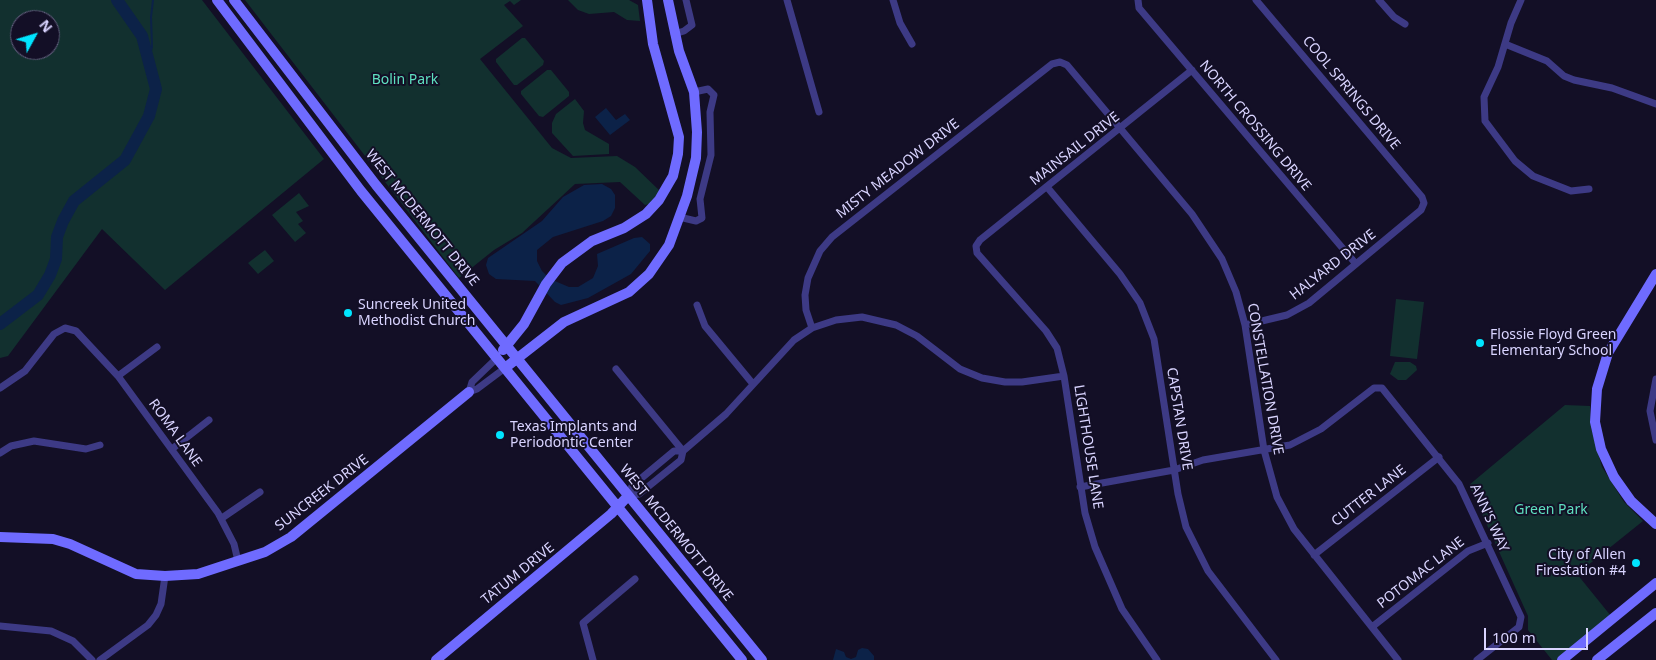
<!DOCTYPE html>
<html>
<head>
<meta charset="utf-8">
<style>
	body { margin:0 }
	#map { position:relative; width:1656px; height:660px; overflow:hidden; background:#130f26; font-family:"Noto Sans",sans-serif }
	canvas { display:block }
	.north { position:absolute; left:10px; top:10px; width:50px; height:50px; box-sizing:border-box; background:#130f26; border:1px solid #625e7d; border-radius:50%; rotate:51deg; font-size:14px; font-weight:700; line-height:20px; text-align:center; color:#d9d4ff }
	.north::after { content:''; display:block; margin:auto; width:18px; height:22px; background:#00e5ff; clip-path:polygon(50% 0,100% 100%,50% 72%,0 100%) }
	.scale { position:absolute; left:1484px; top:628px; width:104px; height:22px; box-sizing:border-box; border:2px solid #d9d4ff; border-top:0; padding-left:6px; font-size:15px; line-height:18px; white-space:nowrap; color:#d9d4ff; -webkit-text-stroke:4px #130f26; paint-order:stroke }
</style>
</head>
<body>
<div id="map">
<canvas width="1656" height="660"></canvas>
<div class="north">N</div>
<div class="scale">100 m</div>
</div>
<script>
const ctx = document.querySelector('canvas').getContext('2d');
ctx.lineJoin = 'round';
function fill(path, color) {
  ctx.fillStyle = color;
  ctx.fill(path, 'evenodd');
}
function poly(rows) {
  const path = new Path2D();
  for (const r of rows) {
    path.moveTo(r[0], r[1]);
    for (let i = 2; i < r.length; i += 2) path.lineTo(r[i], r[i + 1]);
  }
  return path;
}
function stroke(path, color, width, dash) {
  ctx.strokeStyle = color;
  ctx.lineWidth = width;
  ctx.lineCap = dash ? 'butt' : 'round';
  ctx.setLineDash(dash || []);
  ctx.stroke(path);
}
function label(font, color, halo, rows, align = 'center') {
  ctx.font = font + ' "Noto Sans",sans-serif';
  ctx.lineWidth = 4;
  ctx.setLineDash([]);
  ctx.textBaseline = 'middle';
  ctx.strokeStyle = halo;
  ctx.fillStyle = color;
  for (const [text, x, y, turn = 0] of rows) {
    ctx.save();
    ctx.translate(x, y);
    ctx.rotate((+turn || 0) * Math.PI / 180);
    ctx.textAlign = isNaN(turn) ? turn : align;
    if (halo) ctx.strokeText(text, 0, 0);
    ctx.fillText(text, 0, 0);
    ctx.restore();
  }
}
fill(poly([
	[0,0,202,0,324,159,165,290,102,229,8,356,0,358],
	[20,20,50,20,50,50,20,50],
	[245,0,521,0,514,5,510,1,504,5,523,26,480,59,552,148,571,158,617,156,635,167,660,191,649,204,645,205,620,182,575,184,522,233,494,250,459,278],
	[568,0,629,0,638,5,640,21,627,20,614,12,589,14,578,10],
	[522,38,525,38,544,61,543,65,517,85,514,85,496,62,496,59],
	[547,70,551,70,569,92,569,96,543,117,539,116,521,94,521,91],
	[575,99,584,111,583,123,585,130,609,144,609,154,573,156,552,133,552,123,556,114],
	[299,193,309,206,296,212,303,221,298,224,306,233,295,242,272,215],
	[265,250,274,261,258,274,248,263],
	[1396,299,1424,302,1417,359,1390,356],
	[1395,362,1410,362,1416,366,1417,370,1406,380,1398,380,1390,374],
	[1565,405,1590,406,1591,428,1602,467,1624,502,1643,521,1577,574,1611,616,1557,660,1552,660,1528,630,1528,616,1469,485]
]), '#12302f');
fill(poly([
	[606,108,616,120,625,114,630,120,610,135,595,117],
	[602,184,611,189,615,195,615,208,611,216,603,221,553,237,537,250,537,261,542,271,550,279,569,287,578,287,593,278,598,266,597,254,634,238,642,237,650,244,650,251,631,274,588,298,561,305,555,302,535,281,496,279,489,274,486,265,488,258,542,221,563,197,584,185],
	[862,648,868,649,874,656,874,660,833,660,836,649,844,652,846,657,851,659,856,657,858,650]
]), '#0c2248');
stroke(poly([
	[148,63,152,47,151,17,153,0]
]), '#0c2248', 2);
stroke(poly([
	[0,324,38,295,50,275,56,259,57,237,63,221,74,201,125,160,149,116,156,89,142,36,117,0]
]), '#0c2248', 12);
stroke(poly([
	[787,0,819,112],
	[893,0,900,23,912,44],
	[1138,0,1139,8,1356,264],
	[1379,0,1394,17,1405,24],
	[1521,0,1511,23,1498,67,1484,97,1485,121,1515,161,1533,176,1571,191,1589,189],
	[674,34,684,31,692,25,686,0],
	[1505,44,1547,61,1564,76,1574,80,1612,88,1656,104],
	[1047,187,1120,274,1140,303,1154,339,1178,494,1186,527,1208,571,1276,660],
	[679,217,696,221,702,218,700,199,711,155,710,112,714,95,708,89,694,92],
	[697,305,705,326,753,384],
	[1245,325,1287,315,1309,303,1421,210,1424,203,1422,197,1256,0],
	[812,328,806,310,805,295,808,278,820,251,832,237,1052,64,1060,62,1067,65,1192,214,1222,259,1236,292,1245,325,1264,450,1277,497,1294,529,1398,660],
	[616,369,683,451],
	[118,376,157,347],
	[1656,379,1650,411,1656,440],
	[0,388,25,371,54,334,65,328,76,331,118,376,218,513,234,544,238,561],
	[469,392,472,382,497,358],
	[469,392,477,389,505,368],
	[172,449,209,420],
	[683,451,681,460,639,494,628,496,632,486,674,451,683,451,726,414,794,340,812,328,836,320,862,317,896,325,917,336,960,369,982,378,1005,382,1022,382,1064,376],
	[0,453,11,446,34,441,86,449,100,445],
	[1080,487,1174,470,1203,460,1290,445,1321,429,1374,388,1382,388,1459,484,1521,617,1519,627,1477,660],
	[222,518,260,492],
	[1314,555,1439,457],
	[0,626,51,631,73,641,92,660],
	[1372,627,1468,551,1488,543],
	[100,660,148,625,156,615,161,604,165,576],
	[593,660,583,623,635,579],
	[1157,660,1122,609,1095,547,1085,513,1064,376,1057,348,1046,331,977,253,976,246,980,240,1192,70]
]), '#3d3a85', 7);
stroke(poly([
	[217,0,361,191,742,660],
	[234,0,376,185,762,660],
	[1656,274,1608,353,1597,389,1595,422,1601,449,1614,477,1631,501,1656,524],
	[503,350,524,324,546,284,562,263,592,241,624,228,646,214,659,200,673,176,678,154,679,137,653,44,647,0],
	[505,368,564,322,629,292,649,274,669,245,687,196,696,158,697,132,694,92,679,51,668,0],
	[0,537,53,539,70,544,136,574,165,576,198,574,265,552,291,537,469,392],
	[436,660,611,514,628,496],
	[1562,660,1656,583],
	[1597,660,1656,613]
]), '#6f6bff', 10);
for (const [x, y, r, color] of [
	[348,313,5,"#00e5ff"],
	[1480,343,5,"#00e5ff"],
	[500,435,5,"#00e5ff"],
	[1636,563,5,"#00e5ff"]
]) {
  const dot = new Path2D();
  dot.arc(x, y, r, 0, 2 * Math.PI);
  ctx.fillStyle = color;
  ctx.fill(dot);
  stroke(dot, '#130f26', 2);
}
label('14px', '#5fe0c0', '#130f26', [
	["Bolin Park",405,80],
	["Green Park",1551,510]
]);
label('14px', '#d9d4ff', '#130f26', [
	["COOL SPRINGS DRIVE",1351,93,50],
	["NORTH CROSSING DRIVE",1255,126,50],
	["MAINSAIL DRIVE",1075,149,-38],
	["MISTY MEADOW DRIVE",898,169,-38],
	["WEST MCDERMOTT DRIVE",422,218,51],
	["HALYARD DRIVE",1333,265,-38],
	["CONSTELLATION DRIVE",1265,379,80],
	["CAPSTAN DRIVE",1179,419,81],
	["ROMA LANE",175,433,54],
	["LIGHTHOUSE LANE",1088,447,81],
	["SUNCREEK DRIVE",322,493,-38],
	["CUTTER LANE",1369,496,-38],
	["ANN'S WAY",1489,518,65],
	["WEST MCDERMOTT DRIVE",676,533,51],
	["POTOMAC LANE",1421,573,-38],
	["TATUM DRIVE",518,574,-39]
]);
label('14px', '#d9d4ff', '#130f26', [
	["Suncreek United",358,305],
	["Methodist Church",358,321],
	["Flossie Floyd Green",1490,335],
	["Elementary School",1490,351],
	["Texas Implants and",510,427],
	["Periodontic Center",510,443],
	["City of Allen",1626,555,"right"],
	["Firestation #4",1626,571,"right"]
], 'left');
</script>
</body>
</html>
